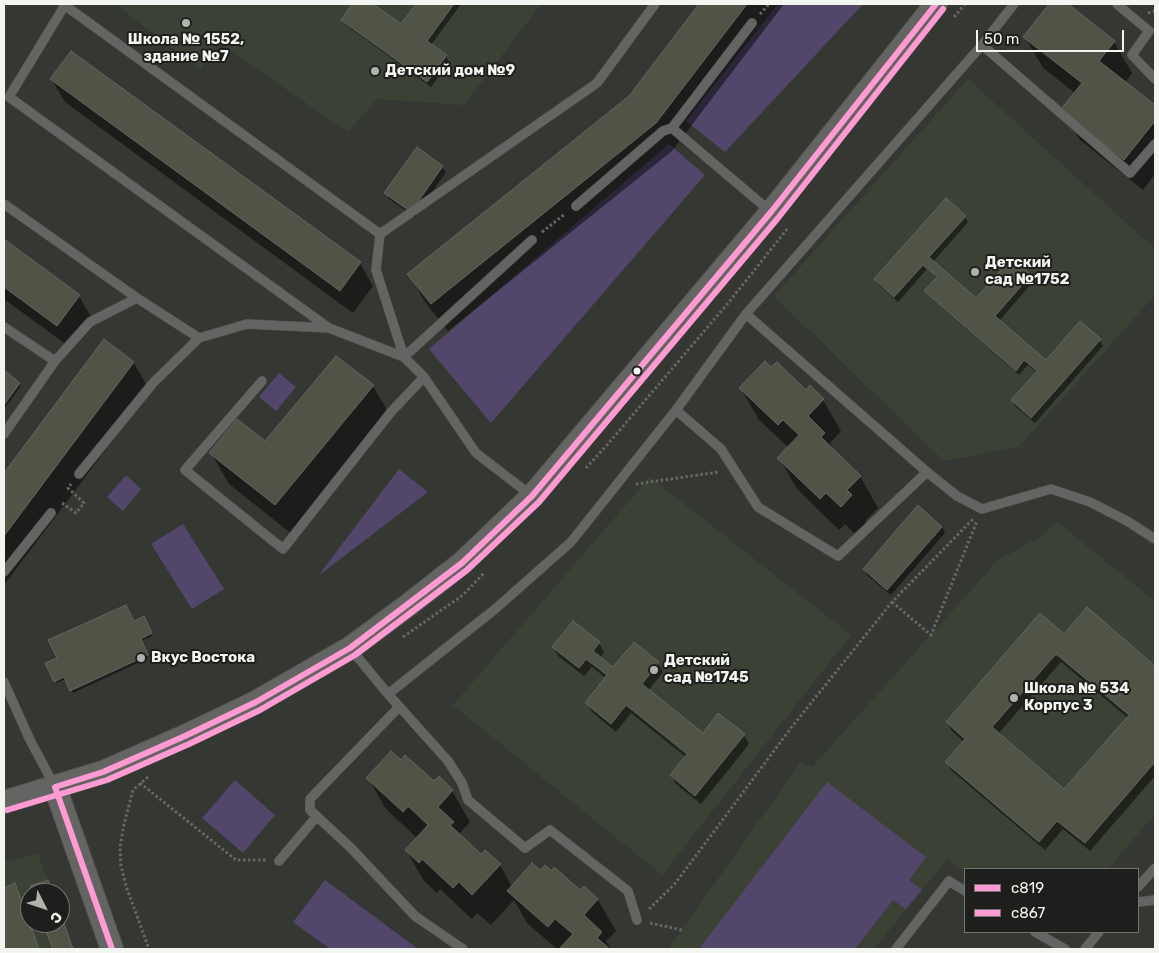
<!DOCTYPE html>
<html>
<head>
<meta charset="utf-8">
<style>
	body { margin:0 }
	#map { position:relative; width:1159px; height:953px; overflow:hidden; background:#353733; font-family:Rubik,sans-serif }
	canvas { display:block }
	.frame { position:absolute; inset:0; border:5px solid #f3f5f1; pointer-events:none }
	.legend { position:absolute; left:964px; top:868px; width:175px; height:65px; box-sizing:border-box; background:#1e1f1c; border:1px solid #737571; margin:0; padding:6px 9px; list-style:none; font-size:15px; color:#f3f5f1 }
	.legend li { display:flex; align-items:center; gap:10px; height:25px }
	.legend b { width:25px; border:1px solid #737571 }
	.north { position:absolute; left:20px; top:883px; width:50px; height:50px; box-sizing:border-box; background:#1e1f1c; border:1px solid #737571; border-radius:50%; rotate:131deg; font-size:14px; font-weight:700; line-height:20px; text-align:center; color:#f3f5f1 }
	.north::after { content:''; display:block; margin:auto; width:18px; height:22px; background:#b0b2ae; clip-path:polygon(50% 0,100% 100%,50% 72%,0 100%) }
	.scale { position:absolute; left:976px; top:30px; width:148px; height:22px; box-sizing:border-box; border:2px solid #f3f5f1; border-top:0; padding-left:6px; font-size:15px; line-height:18px; white-space:nowrap; color:#f3f5f1; -webkit-text-stroke:4px #1e1f1c; paint-order:stroke }
</style>
</head>
<body>
<div id="map">
<canvas width="1159" height="953"></canvas>
<div class="frame"></div>
<ul class="legend">
<li><b style="height:6px;background:#ff9ad2"></b>с819</li>
<li><b style="height:6px;background:#ff9ad2"></b>с867</li>
</ul>
<div class="north">С</div>
<div class="scale">50 m</div>
</div>
<script>
const ctx = document.querySelector('canvas').getContext('2d');
ctx.lineJoin = 'round';
function fill(path, color) {
  ctx.fillStyle = color;
  ctx.fill(path, 'evenodd');
}
function poly(rows) {
  const path = new Path2D();
  for (const r of rows) {
    path.moveTo(r[0], r[1]);
    for (let i = 2; i < r.length; i += 2) path.lineTo(r[i], r[i + 1]);
  }
  return path;
}
function stroke(path, color, width, dash) {
  ctx.strokeStyle = color;
  ctx.lineWidth = width;
  ctx.lineCap = dash ? 'butt' : 'round';
  ctx.setLineDash(dash || []);
  ctx.stroke(path);
}
function label(font, color, halo, rows, align = 'center') {
  ctx.font = font + ' Rubik,sans-serif';
  ctx.lineWidth = 4;
  ctx.setLineDash([]);
  ctx.textBaseline = 'middle';
  ctx.strokeStyle = halo;
  ctx.fillStyle = color;
  for (const [text, x, y, turn = 0] of rows) {
    ctx.save();
    ctx.translate(x, y);
    ctx.rotate((+turn || 0) * Math.PI / 180);
    ctx.textAlign = isNaN(turn) ? turn : align;
    if (halo) ctx.strokeText(text, 0, 0);
    ctx.fillText(text, 0, 0);
    ctx.restore();
  }
}
fill(poly([
	[115,4,541,4,464,105,377,99,348,132,219,43,200,69],
	[968,79,1155,249,1155,295,1019,447,944,461,774,296],
	[650,477,851,635,662,875,453,705],
	[1056,521,1155,601,1155,814,1108,869,965,869,965,872,947,859,874,949,668,949,801,762,812,767,998,560,1045,534],
	[38,854,52,893,30,893,30,923,60,923,60,916,71,949,4,949,4,862]
]), '#3c4136');
fill(poly([
	[778,4,863,4,725,152,686,121],
	[669,144,705,175,491,423,429,349],
	[279,373,296,387,276,411,259,397],
	[399,469,428,492,318,576],
	[126,475,141,489,123,511,107,497],
	[183,524,224,589,192,609,151,544],
	[235,780,275,815,243,853,202,818],
	[827,782,926,857,909,880,922,890,906,909,893,900,855,949,699,949],
	[325,880,418,949,330,949,293,922]
]), '#52476b');
fill(poly([
	[354,4,371,4,401,26,417,4,461,4,431,45,446,56,449,62,431,87,346,25,342,20],
	[701,4,784,4,672,151,448,331,425,302,409,274,630,97],
	[1051,4,1066,4,1114,42,1132,73,1125,83,1155,107,1155,174,1143,190,1080,140,1062,109,1075,93,1043,68,1025,37],
	[52,80,360,263,373,286,353,313,65,102],
	[417,149,442,167,446,172,415,217,389,199,386,193],
	[965,217,968,222,933,262,976,300,1012,260,1030,276,1033,282,999,321,1046,362,1100,340,1103,346,1035,423,1015,406,1012,401,1037,373,1028,365,1019,375,929,296,926,291,937,278,927,269,898,302,879,285,876,280],
	[4,241,79,296,92,319,71,348,4,299],
	[104,341,134,363,150,391,4,585,4,475],
	[4,372,21,386,4,409],
	[373,386,391,417,293,535,229,484,211,453,265,443],
	[810,387,823,400,841,431,830,443,835,453,860,476,878,508,865,521,869,527,859,538,845,524,839,530,797,489,779,458,789,448,759,420,741,389,806,392],
	[942,527,945,533,891,595,867,575,864,569],
	[1088,609,1155,668,1155,776,1090,851,1063,829,1045,850,952,771,947,762,964,742,952,731,947,722,1065,636],
	[1061,662,1128,718,1064,791,998,734],
	[144,618,152,636,141,641,148,658,73,693,66,679,56,683,47,664],
	[573,622,599,643,604,652,600,658,613,669,634,644,658,663,663,672,648,691,703,735,744,735,749,744,701,804,676,784,671,775,686,757,631,713,616,732,592,712,586,703,606,678,592,667,584,676,558,656,553,647],
	[401,762,434,783,452,791,470,822,459,834,481,856,500,865,512,887,540,871,580,892,584,888,598,900,616,931,606,941,611,949,557,949,527,923,514,900,491,925,477,913,472,919,440,889,437,893,424,881,406,850,417,838,386,809,368,778],
	[14,885,16,887,38,949,4,949,4,889]
]), '#0007');
const building = poly([
	[352,4,373,4,401,24,416,4,454,4,427,41,447,55,427,82,341,20,352,4],
	[699,4,747,4,656,123,431,304,407,274,629,96,699,4],
	[1049,4,1068,4,1115,41,1099,61,1155,105,1155,121,1124,160,1061,109,1082,83,1023,37,1049,4],
	[71,51,361,262,340,291,50,79,71,51],
	[417,147,443,166,411,212,384,193,417,147],
	[946,198,966,216,929,257,976,298,1012,258,1031,275,995,316,1046,360,1080,321,1101,339,1031,418,1011,400,1037,371,1024,360,1016,371,924,291,937,277,923,265,894,297,874,279,946,198],
	[4,239,80,295,57,326,4,287,4,239],
	[104,339,134,362,4,536,4,473,104,339],
	[336,356,374,385,275,505,209,453,237,419,265,441,336,356],
	[765,361,771,367,777,362,806,390,810,385,824,399,808,416,825,433,821,437,861,476,847,490,852,495,841,507,826,493,820,499,777,458,799,435,783,420,778,425,739,388,765,361],
	[4,370,20,383,4,405,4,370],
	[918,505,942,527,887,590,863,569,918,505],
	[126,605,134,621,144,616,152,633,141,639,148,655,70,691,64,677,54,682,45,663,57,658,48,640,126,605],
	[1087,607,1155,666,1155,762,1085,843,1057,821,1039,842,945,762,965,739,946,722,1040,613,1064,634,1087,607],
	[1056,654,1129,715,1064,789,992,727,1056,654],
	[573,621,600,642,593,651,613,667,634,642,659,662,642,684,703,733,718,713,745,734,695,796,670,775,687,754,626,705,611,724,585,703,607,675,586,659,579,668,552,647,573,621],
	[391,751,401,760,405,755,434,781,439,776,453,790,438,807,454,822,450,825,481,854,485,850,501,864,472,895,459,882,453,888,422,859,419,863,405,850,428,825,408,806,403,812,366,778,391,751],
	[532,863,540,870,545,865,552,871,554,867,580,890,584,886,598,899,584,915,602,932,597,938,610,949,559,949,573,934,555,919,548,927,507,891,532,863],
	[48,880,53,893,33,893,30,886,48,880],
	[15,883,39,949,4,949,4,888,15,883],
	[60,912,73,949,53,949,43,923,60,923,60,912]
]);
fill(building, '#4f5446');
stroke(building, '#636561', 1);
const service = poly([
	[63,4,380,234,376,270,404,357],
	[1117,4,1149,31,1132,55,1155,79],
	[65,5,9,97,329,328,404,357],
	[752,23,672,128,771,212],
	[982,45,1130,173,1155,144],
	[4,204,137,298],
	[576,206,663,131,672,128],
	[380,234,597,83,655,4],
	[746,314,927,472],
	[4,327,55,361],
	[262,381,185,470,283,549,391,412,424,377],
	[676,410,746,314,982,45,1014,4],
	[4,434,55,361,90,322,137,298,199,338],
	[79,474,153,383,199,338,247,324,329,328],
	[532,496,476,453,424,377,404,357,532,240],
	[4,572,51,513],
	[350,648,388,694],
	[4,682,30,740,54,785],
	[399,707,310,799,310,810,351,848,415,916,463,949],
	[279,861,317,816],
	[1138,887,1155,868],
	[1138,902,1155,900],
	[637,920,628,891,550,830,525,848,468,800,462,783,448,761,388,694,494,610,571,542,676,410,721,449,758,507,838,556,927,472,957,496,982,509,1051,489,1090,502,1127,521,1155,539],
	[1035,932,1065,949],
	[896,949,949,881,965,891],
	[1085,949,1099,932]
]);
const tertiary = poly([
	[55,787,112,949],
	[4,802,103,772,185,736,256,702,350,648,407,606,462,563,532,496,771,212,936,4]
]);
stroke(service, '#535552', 10);
stroke(tertiary, '#535552', 24);
stroke(poly([
	[1148,13,1155,11],
	[760,14,769,4],
	[954,17,965,4],
	[542,232,565,214],
	[586,468,607,445,729,302,788,228],
	[636,484,719,472],
	[62,503,76,513,84,503,68,488,71,484],
	[892,602,931,635,977,521],
	[403,637,463,595,484,573],
	[148,777,133,790,124,824,120,847,121,866,126,886,149,949],
	[140,783,236,860,267,860],
	[649,909,674,885,791,728,892,602,973,519],
	[650,923,682,930]
]), '#676766', 3, [2.5, 2.5]);
stroke(service, '#646463', 9);
stroke(tertiary, '#646463', 22);
stroke(poly([
	[55,787,103,772,185,736,256,702,350,648,462,563,532,496,771,212,936,4],
	[55,787,112,949]
]), '#ff9ad2', 6);
stroke(poly([
	[7,810,107,780,189,744,260,710,355,655,467,570,539,502,778,218,943,9]
]), '#ff9ad2', 6);
for (const [x, y, r, color] of [
	[186,23,5,"#b0b2ae"],
	[375,71,5,"#b0b2ae"],
	[975,272,5,"#b0b2ae"],
	[637,371,4.5,"#f3f5f1"],
	[141,658,5,"#b0b2ae"],
	[654,670,5,"#b0b2ae"],
	[1014,698,5,"#b0b2ae"]
]) {
  const dot = new Path2D();
  dot.arc(x, y, r, 0, 2 * Math.PI);
  ctx.fillStyle = color;
  ctx.fill(dot);
  stroke(dot, '#1e1f1c', 2);
}
label('bold 15px', '#f3f5f1', '#1e1f1c', [
	["Школа № 1552,",186,40,"center"],
	["здание №7",186,57,"center"],
	["Детский дом №9",385,71],
	["Детский",985,263],
	["сад №1752",985,280],
	["Вкус Востока",151,658],
	["Детский",664,661],
	["сад №1745",664,678],
	["Школа № 534",1024,689],
	["Корпус 3",1024,706]
], 'left');
</script>
</body>
</html>
